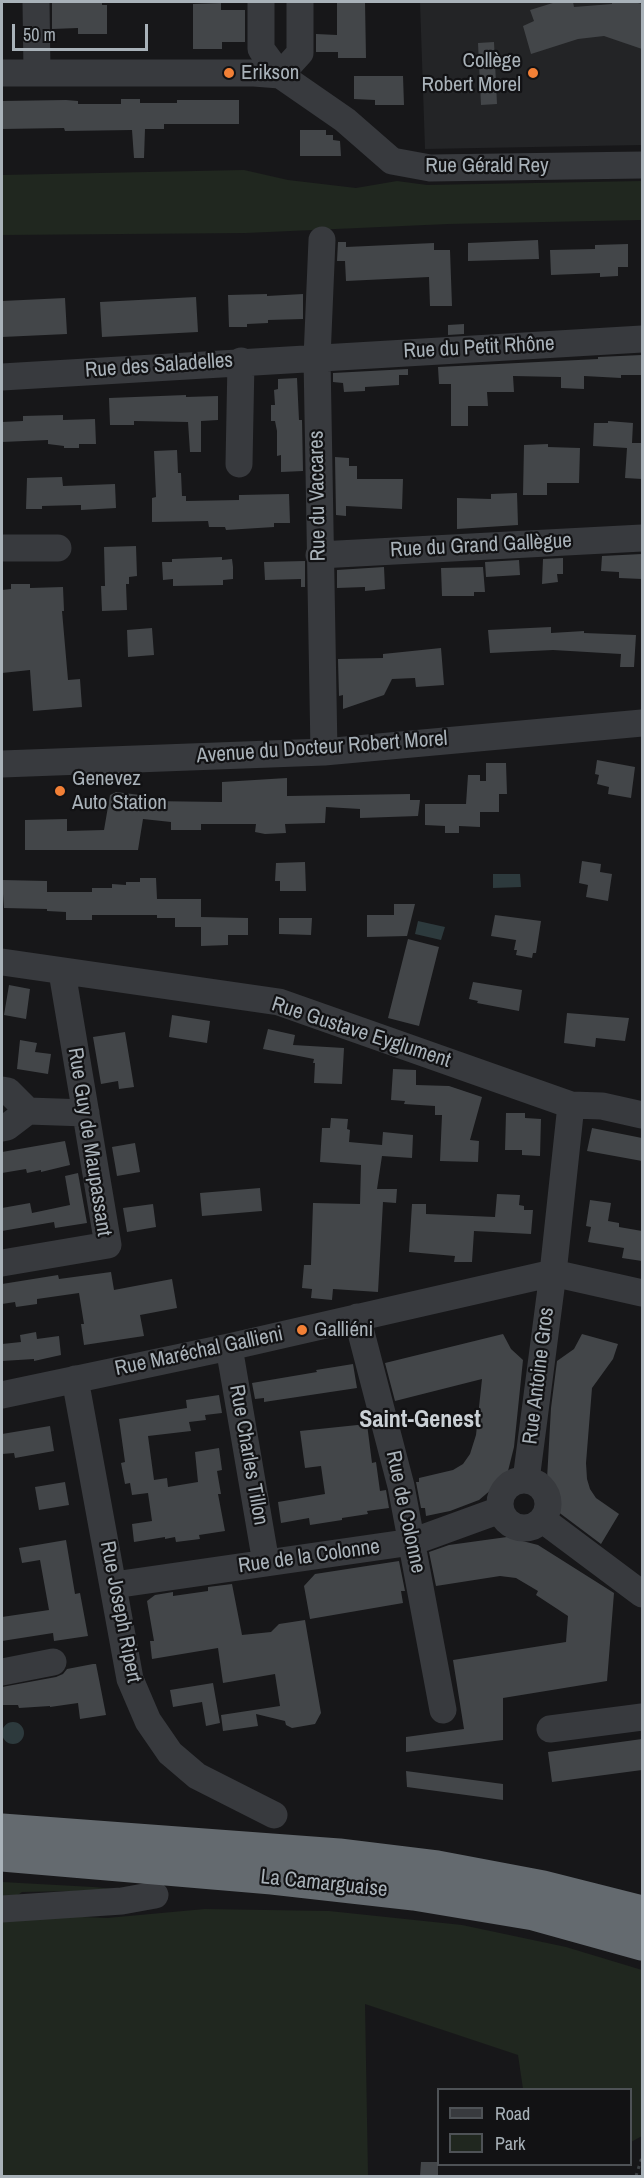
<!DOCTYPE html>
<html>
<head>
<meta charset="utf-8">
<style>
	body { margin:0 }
	#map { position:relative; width:644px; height:2178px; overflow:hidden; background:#171719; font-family:"Archivo Narrow",sans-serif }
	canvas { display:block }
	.frame { position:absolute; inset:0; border:3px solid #a9b2b9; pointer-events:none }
	.legend { position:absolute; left:437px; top:2088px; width:195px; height:78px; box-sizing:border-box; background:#121214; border:2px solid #4e5256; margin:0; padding:8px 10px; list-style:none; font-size:18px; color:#a9b2b9 }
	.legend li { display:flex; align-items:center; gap:12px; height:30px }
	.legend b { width:30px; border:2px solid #4e5256 }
	.scale { position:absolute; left:12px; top:24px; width:136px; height:27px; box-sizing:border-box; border:3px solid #a9b2b9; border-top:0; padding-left:8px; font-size:18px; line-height:21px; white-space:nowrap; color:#a9b2b9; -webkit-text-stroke:4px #121214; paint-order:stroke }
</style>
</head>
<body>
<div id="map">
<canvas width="644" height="2178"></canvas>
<div class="frame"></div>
<ul class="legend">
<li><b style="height:8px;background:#383a3e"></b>Road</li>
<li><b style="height:16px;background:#20271f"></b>Park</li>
</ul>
<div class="scale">50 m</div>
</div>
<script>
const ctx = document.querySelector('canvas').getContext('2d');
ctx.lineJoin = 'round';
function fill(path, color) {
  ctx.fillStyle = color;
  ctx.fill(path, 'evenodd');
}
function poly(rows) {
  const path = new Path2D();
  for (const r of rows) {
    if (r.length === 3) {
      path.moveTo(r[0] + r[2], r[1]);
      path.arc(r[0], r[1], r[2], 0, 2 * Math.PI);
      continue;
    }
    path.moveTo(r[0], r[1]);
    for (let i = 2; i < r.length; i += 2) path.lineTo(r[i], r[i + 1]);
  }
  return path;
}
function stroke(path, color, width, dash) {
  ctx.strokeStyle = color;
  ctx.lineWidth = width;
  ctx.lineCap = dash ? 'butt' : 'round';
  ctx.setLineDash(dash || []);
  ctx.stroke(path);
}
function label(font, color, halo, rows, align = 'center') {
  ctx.font = font + ' "Archivo Narrow",sans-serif';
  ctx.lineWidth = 4.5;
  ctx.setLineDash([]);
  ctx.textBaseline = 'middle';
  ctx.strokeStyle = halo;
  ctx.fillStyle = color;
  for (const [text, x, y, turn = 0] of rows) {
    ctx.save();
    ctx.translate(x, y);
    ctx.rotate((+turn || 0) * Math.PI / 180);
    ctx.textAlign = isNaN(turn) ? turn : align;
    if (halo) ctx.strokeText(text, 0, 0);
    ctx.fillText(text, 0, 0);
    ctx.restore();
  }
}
fill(poly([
	[420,2,642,2,642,145,425,149]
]), '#232426');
fill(poly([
	[244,170,288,180,356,188,397,181,427,185,642,181,642,220,448,224,246,233,2,235,2,175],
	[2,1882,93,1887,126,1890,22,1892,7,1902,2,1903],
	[205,1909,329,1911,462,1925,566,1947,642,1970,642,2136,631,2142,630,2090,523,2089,518,2055,365,2004,368,2176,2,2176,2,1920,58,1916,107,1918]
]), '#20271f');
fill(poly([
	[493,874,520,874,521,887,493,888],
	[418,921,445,927,441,940,415,934],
	[13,1733,11]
]), '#2d3a3d');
fill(poly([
	[52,2,102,2,102,5,107,5,107,34,78,34,78,28,52,29],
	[337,2,365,2,366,58,338,58,338,52,316,52,316,34,337,35],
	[556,2,573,2,574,7,612,4,612,2,634,2,642,4,642,49,604,36,578,39,531,54,523,26,534,21,530,10],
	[221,3,221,10,245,10,245,42,222,42,222,49,193,49,193,4],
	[494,42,497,104,481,105,478,43],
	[354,76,403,76,404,105,375,105,375,100,354,99],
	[121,99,140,99,140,103,177,103,177,100,239,100,239,124,164,124,164,129,145,129,144,158,134,158,132,130,65,131,64,128,2,129,2,101,66,100,78,101,78,104,121,104],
	[300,130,326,130,326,135,333,135,333,140,340,141,341,156,300,156],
	[538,240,539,259,468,261,468,243],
	[338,242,346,242,346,247,434,243,434,250,450,250,452,306,430,306,429,277,346,281,345,261,337,261],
	[628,244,628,267,618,267,618,276,600,277,600,273,551,275,550,250,595,249,595,245],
	[267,294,267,296,303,294,303,319,268,320,268,323,247,324,247,327,229,327,228,295],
	[196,297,198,332,102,337,100,302],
	[65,298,67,334,2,337,2,301],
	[464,324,464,334,448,335,448,325],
	[642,355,642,375,621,375,621,378,584,376,584,389,561,388,561,377,513,376,514,392,487,392,488,406,468,406,468,426,451,426,451,384,439,384,438,367,598,359,598,357],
	[408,369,408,375,399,375,399,385,365,387,365,391,344,392,343,383,333,382,333,373],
	[297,378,299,420,302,420,303,471,281,472,281,455,277,456,277,431,275,421,271,421,271,405,275,405,274,390,278,389,278,379],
	[186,395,186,397,218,396,218,420,201,421,201,452,190,452,188,422,134,421,134,425,110,425,109,398],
	[63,415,63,420,95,419,96,444,79,444,79,448,64,448,64,446,48,444,48,440,2,442,2,422,23,421,23,416],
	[608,421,633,423,632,443,642,443,642,479,625,478,627,448,593,446,594,423,608,423],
	[548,444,548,447,580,448,579,483,547,483,547,495,523,495,524,445],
	[177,450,178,473,181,473,182,496,186,496,186,501,239,500,239,495,289,494,290,523,274,523,274,527,226,530,225,527,209,527,208,521,152,522,152,498,156,497,154,451],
	[335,457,349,458,349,466,357,466,357,479,403,479,402,509,346,506,346,516,336,515],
	[62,477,63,486,115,484,116,508,81,510,81,505,42,506,42,509,26,509,27,478],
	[517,493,518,525,457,529,457,498,491,499,491,494],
	[136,546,137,576,129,577,129,584,126,584,127,610,102,611,101,586,105,586,104,547],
	[642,554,642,579,619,578,619,572,601,571,602,556],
	[222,557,222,560,232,559,233,567,233,579,223,580,223,585,173,586,173,579,163,580,162,562,172,562,172,559],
	[563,558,563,574,557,574,558,582,542,584,543,559],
	[519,560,520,575,486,577,485,562],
	[305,561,305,587,301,587,301,579,265,580,264,562],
	[384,567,385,589,365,591,365,587,337,588,337,570],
	[483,567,485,592,474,592,474,596,442,596,441,568],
	[11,584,30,584,30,588,63,587,64,611,62,611,68,680,80,679,82,707,33,711,30,670,2,673,2,590,11,589],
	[551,627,551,633,584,631,584,633,636,635,634,667,620,667,621,654,553,650,490,653,488,630],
	[152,628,154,655,128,657,127,630],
	[441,648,444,685,416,687,415,678,392,679,384,695,343,709,343,695,339,696,338,659,383,658,383,654],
	[597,760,635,767,631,798,608,794,609,787,597,784,599,775,595,774],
	[486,763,506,763,507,794,499,794,499,812,480,812,480,827,459,826,459,833,445,833,445,826,425,825,425,804,466,804,468,775,480,775,480,781,486,781],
	[287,778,287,796,410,794,410,800,420,800,418,816,360,818,360,809,326,807,325,823,285,824,286,833,265,834,255,832,256,824,201,824,201,830,171,830,171,822,143,819,138,850,25,850,25,820,67,819,67,831,104,830,110,795,116,792,140,795,140,797,148,799,148,801,222,802,222,782],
	[582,861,601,864,600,872,612,874,608,901,586,897,588,885,579,883],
	[305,862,306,891,280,891,280,881,275,881,276,863],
	[140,878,156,878,157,899,201,899,201,927,175,927,175,918,157,918,157,915,92,915,92,920,66,920,66,912,47,911,47,909,4,908,2,880,47,881,47,892,92,892,92,888,112,888,112,884,126,885,126,882,140,882],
	[394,904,415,904,407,936,367,937,367,915,394,915],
	[495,915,541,921,536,953,533,953,532,958,516,955,517,950,514,950,516,940,491,936],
	[201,917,248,918,248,935,228,935,228,945,201,946],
	[279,918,312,918,311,935,279,934],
	[408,939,439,947,419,1026,388,1018],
	[473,982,522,990,519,1011,477,1003,478,1001,469,999],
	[9,985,30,989,26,1019,4,1015],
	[567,1013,629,1018,625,1041,596,1038,595,1047,564,1043],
	[172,1015,210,1021,207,1043,169,1037],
	[268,1029,295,1035,293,1045,344,1048,342,1084,314,1083,315,1063,313,1063,314,1059,263,1049],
	[125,1032,134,1087,119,1089,118,1081,101,1084,93,1037],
	[20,1040,37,1043,35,1052,51,1054,48,1074,17,1069],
	[393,1069,416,1070,416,1085,449,1086,482,1097,470,1140,479,1141,478,1162,440,1161,442,1115,435,1115,435,1106,404,1104,405,1101,391,1100],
	[506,1113,525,1113,525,1118,541,1119,540,1156,522,1155,522,1150,505,1150],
	[331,1118,348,1119,347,1129,350,1130,349,1142,382,1145,383,1132,413,1135,412,1158,382,1156,377,1189,397,1189,396,1203,383,1202,378,1292,333,1289,332,1300,311,1298,312,1289,302,1288,304,1265,311,1265,313,1203,360,1204,361,1165,320,1162,322,1128,330,1128],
	[592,1128,642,1138,642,1161,587,1151],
	[65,1141,70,1165,41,1172,41,1170,27,1173,26,1169,2,1173,2,1152],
	[135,1143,140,1172,117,1176,112,1147],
	[78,1173,87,1223,55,1228,54,1222,2,1231,2,1208,30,1203,32,1213,70,1205,65,1176],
	[260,1188,262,1211,202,1216,200,1193],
	[497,1194,520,1195,519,1205,524,1206,524,1210,533,1210,531,1234,474,1231,472,1262,454,1262,455,1256,409,1252,412,1204,426,1204,426,1214,495,1217],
	[590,1200,611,1203,608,1221,619,1223,619,1227,642,1231,642,1261,622,1258,624,1248,588,1242,591,1227,586,1226],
	[153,1204,156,1227,127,1232,123,1208],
	[111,1272,114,1290,172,1279,177,1308,140,1315,144,1336,84,1345,81,1324,84,1324,79,1293,37,1299,37,1304,16,1307,15,1302,2,1304,2,1284,58,1275,59,1279],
	[36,1332,37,1339,59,1336,61,1355,34,1361,34,1359,2,1361,2,1344,21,1342,20,1335],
	[503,1334,511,1349,523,1360,514,1447,508,1471,492,1489,479,1500,450,1511,426,1516,425,1508,421,1508,416,1482,419,1482,419,1478,453,1470,463,1464,470,1454,476,1435,482,1379,395,1401,385,1363],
	[582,1334,618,1344,613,1359,592,1388,586,1463,587,1479,590,1489,596,1498,619,1514,601,1544,557,1511,547,1479,551,1408,557,1361,574,1349],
	[353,1364,357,1388,264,1402,264,1398,255,1399,252,1383,317,1372,316,1370],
	[219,1395,222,1413,205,1415,206,1420,189,1422,191,1431,148,1436,154,1480,167,1478,168,1487,198,1482,195,1452,219,1448,222,1470,217,1471,221,1494,218,1494,225,1531,199,1535,200,1539,176,1542,175,1537,165,1539,165,1537,134,1542,132,1524,152,1521,148,1493,132,1495,130,1483,125,1484,121,1463,125,1462,119,1419,187,1408,186,1400],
	[367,1424,372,1463,376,1462,380,1491,386,1490,389,1508,367,1511,368,1514,342,1518,342,1520,310,1525,309,1518,281,1523,278,1502,325,1494,321,1466,305,1468,300,1431],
	[50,1426,54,1451,15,1458,14,1453,2,1454,2,1434],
	[65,1482,69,1505,39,1510,35,1487],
	[507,1537,538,1545,614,1593,607,1681,503,1698,503,1740,406,1752,406,1737,464,1729,453,1660,566,1642,568,1616,536,1595,538,1591,516,1578,500,1576,436,1586,429,1552,449,1545],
	[66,1540,75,1594,80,1593,88,1636,54,1641,53,1633,2,1641,2,1617,49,1610,40,1560,22,1563,19,1548],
	[399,1561,405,1591,401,1591,403,1603,310,1619,304,1586,315,1574],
	[232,1584,242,1635,271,1632,279,1624,305,1620,321,1713,315,1724,292,1728,286,1725,285,1721,256,1714,258,1726,223,1731,221,1715,280,1706,275,1674,223,1683,218,1648,152,1659,150,1641,154,1641,147,1601,155,1595,173,1592,173,1596,208,1591,208,1587],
	[93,1664,96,1664,106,1715,80,1719,78,1703,50,1707,50,1706,19,1708,18,1705,2,1705,2,1687,56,1677,63,1674,67,1669],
	[213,1683,220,1723,206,1726,202,1702,173,1707,170,1690],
	[642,1739,642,1770,552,1782,548,1752],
	[406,1771,503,1784,503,1800,407,1787],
	[421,2162,438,2162,438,2176,420,2176]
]), '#434649');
stroke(poly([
	[636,2176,642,2157]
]), '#3e4245', 3, [3, 4.5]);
stroke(poly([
	[36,2,37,72],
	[261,2,261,49,280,75,300,53,300,2],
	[2,73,254,73,280,75,345,120,392,161,430,168,642,165],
	[322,240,317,358,324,752],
	[2,377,642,339],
	[239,464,241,361],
	[2,548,58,548],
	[319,555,642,538],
	[2,764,324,752,642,723],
	[2,962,279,1002,571,1105,602,1106,642,1115],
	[2,1090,8,1091,28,1111],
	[2,1128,7,1127,28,1111,86,1113],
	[2,1263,108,1245,62,972],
	[357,1317,401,1486,443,1710],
	[229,1347,266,1563],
	[75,1379,130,1679,148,1721,170,1753,197,1776,274,1815],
	[2,1395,229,1347,553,1273,642,1293],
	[526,1480,553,1273,571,1105],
	[524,1504,24],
	[543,1520,642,1594],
	[114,1585,412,1542,500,1510],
	[2,1672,53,1662],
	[550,1729,642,1717],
	[2,1909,122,1901,155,1895]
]), '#383a3e', 27);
stroke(poly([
	[2,1830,339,1855,437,1867,543,1887,642,1912],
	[2,1855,272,1878,414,1894,534,1914,642,1944]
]), '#646a6f', 33);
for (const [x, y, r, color] of [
	[229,73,6,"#f28036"],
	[533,73,6,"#f28036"],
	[60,791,6,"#f28036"],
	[302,1330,6,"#f28036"]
]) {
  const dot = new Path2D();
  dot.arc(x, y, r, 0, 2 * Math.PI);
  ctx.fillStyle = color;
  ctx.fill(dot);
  stroke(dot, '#121214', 2);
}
label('21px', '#a9b2b9', '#121214', [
	["Collège",521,61,"right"],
	["Robert Morel",521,85,"right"],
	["Erikson",241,73],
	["Genevez",72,779],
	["Auto Station",72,803],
	["Galliéni",314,1330]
], 'left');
label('21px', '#a9b2b9', '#121214', [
	["Rue Gérald Rey",487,166],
	["Rue du Petit Rhône",479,348,-3],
	["Rue des Saladelles",159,366,-4],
	["Rue du Vaccares",318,496,-91],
	["Rue du Grand Gallègue",481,546,-3],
	["Avenue du Docteur Robert Morel",322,748,-4],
	["Rue Gustave Eyglument",361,1033,18],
	["Rue Guy de Maupassant",89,1142,81],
	["Rue Maréchal Gallieni",199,1352,-12],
	["Rue Antoine Gros",539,1376,-83],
	["Rue Charles Tillon",248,1455,80],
	["Rue de Colonne",405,1512,78],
	["Rue de la Colonne",309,1557,-8],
	["Rue Joseph Ripert",120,1612,79],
	["La Camarguaise",324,1884,6]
]);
label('bold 24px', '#cad0d5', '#121214', [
	["Saint-Genest",420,1421]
]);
</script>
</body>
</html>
